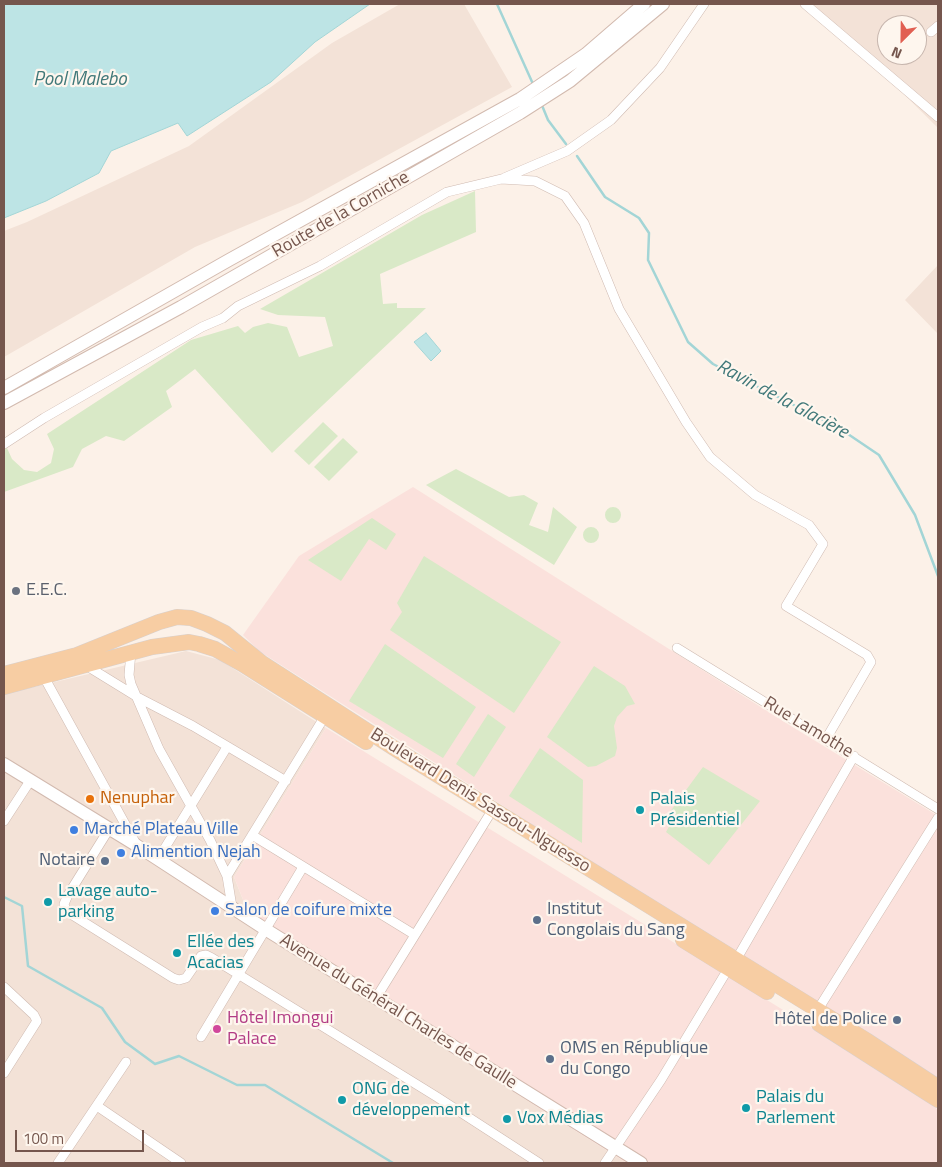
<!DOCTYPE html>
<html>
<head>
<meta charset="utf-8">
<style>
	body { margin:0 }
	#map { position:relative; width:942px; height:1167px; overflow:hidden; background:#fcf1e8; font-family:"Titillium Web",sans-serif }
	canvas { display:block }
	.frame { position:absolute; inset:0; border:5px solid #75564d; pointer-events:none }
	.north { position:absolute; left:877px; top:15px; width:50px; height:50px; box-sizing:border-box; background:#fef6ee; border:1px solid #c7b6ae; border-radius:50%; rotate:203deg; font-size:14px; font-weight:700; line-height:20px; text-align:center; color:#75564d }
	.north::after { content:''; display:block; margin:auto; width:18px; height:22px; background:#e15f52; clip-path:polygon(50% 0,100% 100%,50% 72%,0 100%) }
	.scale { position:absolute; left:15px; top:1130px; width:129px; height:22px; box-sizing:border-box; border:2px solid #75564d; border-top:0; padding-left:6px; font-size:15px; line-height:18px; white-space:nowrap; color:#75564d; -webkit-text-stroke:4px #fef6ee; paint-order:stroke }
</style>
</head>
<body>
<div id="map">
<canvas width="942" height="1167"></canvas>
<div class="frame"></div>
<div class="north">N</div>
<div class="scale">100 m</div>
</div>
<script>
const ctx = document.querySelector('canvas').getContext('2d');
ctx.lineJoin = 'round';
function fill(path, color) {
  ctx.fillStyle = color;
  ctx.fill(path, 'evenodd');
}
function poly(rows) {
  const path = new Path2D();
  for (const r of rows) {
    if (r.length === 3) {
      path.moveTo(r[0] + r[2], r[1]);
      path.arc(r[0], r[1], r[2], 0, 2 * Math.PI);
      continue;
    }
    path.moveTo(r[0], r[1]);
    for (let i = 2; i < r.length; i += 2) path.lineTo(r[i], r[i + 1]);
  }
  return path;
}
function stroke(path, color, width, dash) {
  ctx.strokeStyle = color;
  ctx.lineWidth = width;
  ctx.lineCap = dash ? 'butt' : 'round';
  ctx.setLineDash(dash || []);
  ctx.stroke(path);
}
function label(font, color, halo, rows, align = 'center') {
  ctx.font = font + ' "Titillium Web",sans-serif';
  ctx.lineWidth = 4.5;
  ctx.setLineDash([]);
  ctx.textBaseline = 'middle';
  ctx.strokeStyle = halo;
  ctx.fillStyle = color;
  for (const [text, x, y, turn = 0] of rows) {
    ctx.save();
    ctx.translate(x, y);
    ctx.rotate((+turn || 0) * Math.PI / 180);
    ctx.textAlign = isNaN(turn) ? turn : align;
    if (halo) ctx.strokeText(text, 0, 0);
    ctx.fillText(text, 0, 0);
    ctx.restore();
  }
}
fill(poly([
	[400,4,464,4,512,87,302,202,195,247,4,357,4,231,27,222,189,146,332,43],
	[813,4,938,4,938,128],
	[887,25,917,25,917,55,887,55],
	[938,265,938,334,905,300],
	[186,651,220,660,326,728,234,877,255,930,627,1163,4,1163,4,694]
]), '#f3e2d7');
fill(poly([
	[413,487,786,723,938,816,938,1082,259,651,243,635,299,556],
	[326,728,921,1095,938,1110,938,1163,627,1163,255,930,234,877]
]), '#fbe1dc');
fill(poly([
	[475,191,476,232,380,274,383,304,397,303,397,308,426,308,272,453,195,369,166,391,172,407,124,441,106,436,82,449,73,467,4,492,4,450,7,448,12,459,24,470,37,472,51,463,54,449,47,434,191,340,238,326,245,333,253,327,268,323,287,327,299,357,333,346,325,317,278,315,260,309,422,215],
	[323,422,338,436,309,465,294,451],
	[343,438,358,452,329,481,314,467],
	[456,469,509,497,524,495,538,503,529,525,548,532,553,507,577,527,554,565,426,485],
	[613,515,8],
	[372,518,396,534,386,550,369,539,341,581,308,560],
	[591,535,8],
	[424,556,561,642,514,713,390,630,402,612,397,603],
	[385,644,476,707,443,758,349,701],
	[594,666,625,686,635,704,627,706,617,717,614,726,617,748,615,756,596,766,588,767,547,737],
	[488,714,506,727,474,777,456,764],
	[540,748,583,780,582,843,509,796],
	[703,767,760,801,709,865,666,832,671,823,667,816]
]), '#d9e9c7');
const water = poly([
	[4,4,370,4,315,42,271,82,187,136,178,123,111,151,99,173,46,201,4,218,4,4],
	[426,333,441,351,431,361,414,342,426,333]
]);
fill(water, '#bde4e5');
stroke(water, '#a3d5d6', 1);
stroke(poly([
	[497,4,533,84],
	[541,103,548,120,566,144],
	[577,156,605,197,639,218,649,233,648,260,688,342,713,364,839,428,879,455,915,515,938,576],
	[4,897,22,906,28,966,102,1008,125,1042,155,1064,179,1056,237,1085,265,1085,393,1163]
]), '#a3d5d6', 2.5);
const street = poly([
	[805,4,938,117],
	[931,32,938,26],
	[504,178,567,151,611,120,660,68,704,4],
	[4,444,44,418,202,327,223,318,238,306,320,266,447,192,501,179,535,181,565,196,584,223,619,309,686,422,710,457,755,495,809,525,823,544,786,606,867,655,871,662,826,739],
	[677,648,938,809],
	[131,652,129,675,131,684,159,749,210,840,227,876,232,907],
	[87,666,139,698,193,726,286,781],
	[44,677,136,844],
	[4,821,30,781],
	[109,829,68,895,64,904,66,911,173,978,179,980,186,978,201,956,206,955,212,958,437,1097,539,1163],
	[252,835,415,935],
	[158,859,227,747],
	[227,876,325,716],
	[736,960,854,756],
	[4,987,34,1015,37,1021,4,1073],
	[376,998,493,809],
	[817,1011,938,818],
	[201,1037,303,867],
	[97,1106,181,1163],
	[58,1163,126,1062],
	[605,1163,661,1080,728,969]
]);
const secondary = poly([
	[4,388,229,260,520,99,586,54,644,4],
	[4,403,181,307,520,113,570,81,663,4],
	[4,764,136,845,265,929,641,1163]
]);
const primary = poly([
	[4,674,77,655,159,622,177,617,191,618,207,624,225,633,262,663,397,750,866,1040,938,1087],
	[4,687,152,647,189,642,199,644,215,649,242,664,366,742],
	[683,940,767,992],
	[819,1024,938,1100]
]);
stroke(street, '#cfbab1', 10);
stroke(secondary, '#d2baaf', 14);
stroke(primary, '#d8d0cd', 16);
stroke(street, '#fff', 9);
stroke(secondary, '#fff', 12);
stroke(primary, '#f7cda3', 15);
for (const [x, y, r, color] of [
	[16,591,5,"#6b7280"],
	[90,799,5,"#e8710a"],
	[640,810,5,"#0f9aa8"],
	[74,830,5,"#3f7fe0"],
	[121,853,5,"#3f7fe0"],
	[105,861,5,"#5c6f8a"],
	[48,902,5,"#0f9aa8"],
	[215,911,5,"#3f7fe0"],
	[537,920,5,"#5c6f8a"],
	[177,953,5,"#0f9aa8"],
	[897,1020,5,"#5c6f8a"],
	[217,1029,5,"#d1479c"],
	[550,1059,5,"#5c6f8a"],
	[342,1100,5,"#0f9aa8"],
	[746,1108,5,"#0f9aa8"],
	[507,1119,5,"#0f9aa8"]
]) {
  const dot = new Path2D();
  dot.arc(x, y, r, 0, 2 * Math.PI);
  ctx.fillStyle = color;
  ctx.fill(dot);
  stroke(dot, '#fef6ee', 2);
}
label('18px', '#75564d', '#fef6ee', [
	["Route de la Corniche",341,215,-30],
	["Rue Lamothe",808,728,31],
	["Boulevard Denis Sassou-Nguesso",480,801,32],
	["Avenue du Général Charles de Gaulle",398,1012,32]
]);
label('18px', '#5b616d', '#fef6ee', [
	["E.E.C.",26,591]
], 'left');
label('18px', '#c56008', '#fef6ee', [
	["Nenuphar",100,799]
], 'left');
label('18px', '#0d838f', '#fef6ee', [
	["Palais",650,800],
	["Présidentiel",650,821],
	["Lavage auto-",58,892],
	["parking",58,913],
	["Ellée des",187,943],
	["Acacias",187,964],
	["ONG de",352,1090],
	["développement",352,1111],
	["Palais du",756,1098],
	["Parlement",756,1119],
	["Vox Médias",517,1119]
], 'left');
label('18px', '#366cbe', '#fef6ee', [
	["Marché Plateau Ville",84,830],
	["Alimention Nejah",131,853],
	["Salon de coifure mixte",225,911]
], 'left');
label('18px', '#4e5e75', '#fef6ee', [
	["Notaire",95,861],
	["Institut",547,910,"left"],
	["Congolais du Sang",547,931,"left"],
	["Hôtel de Police",887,1020],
	["OMS en République",560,1049,"left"],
	["du Congo",560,1070,"left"]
], 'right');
label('18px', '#b23c85', '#fef6ee', [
	["Hôtel Imongui",227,1019],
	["Palace",227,1040]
], 'left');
label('italic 19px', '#407879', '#fef6ee', [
	["Pool Malebo",80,80],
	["Ravin de la Glacière",782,400,28]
]);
</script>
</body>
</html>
